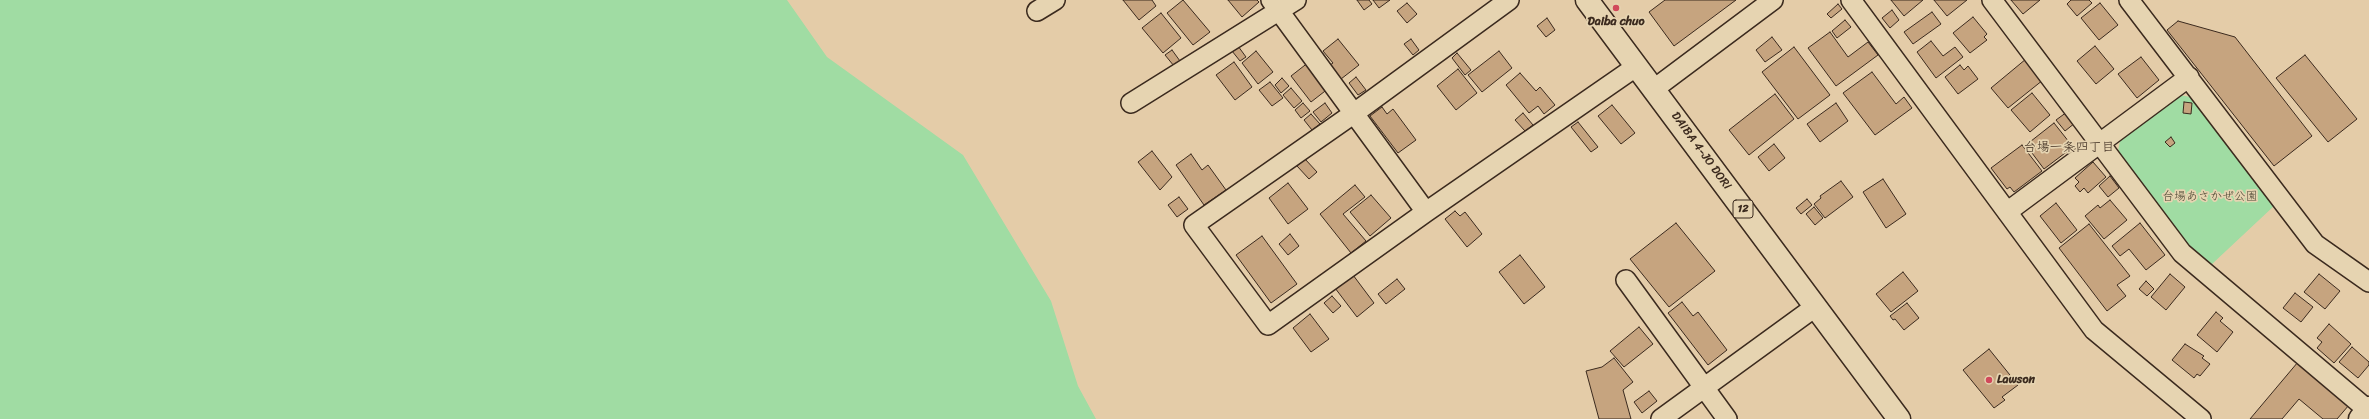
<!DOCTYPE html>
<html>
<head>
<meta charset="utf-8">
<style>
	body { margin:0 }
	canvas { display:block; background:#e4cca8 }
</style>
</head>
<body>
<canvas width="2369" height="419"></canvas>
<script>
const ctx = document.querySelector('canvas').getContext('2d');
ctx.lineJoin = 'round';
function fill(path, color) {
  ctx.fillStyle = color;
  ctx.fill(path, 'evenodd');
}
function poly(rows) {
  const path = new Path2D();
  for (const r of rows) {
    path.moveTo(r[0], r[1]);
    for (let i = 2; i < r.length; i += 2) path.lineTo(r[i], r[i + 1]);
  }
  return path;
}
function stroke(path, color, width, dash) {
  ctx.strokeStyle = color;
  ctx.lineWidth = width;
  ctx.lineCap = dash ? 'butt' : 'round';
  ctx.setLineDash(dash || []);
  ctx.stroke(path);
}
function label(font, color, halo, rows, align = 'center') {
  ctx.font = font + ' Sriracha,"Klee One",sans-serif';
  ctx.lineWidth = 3.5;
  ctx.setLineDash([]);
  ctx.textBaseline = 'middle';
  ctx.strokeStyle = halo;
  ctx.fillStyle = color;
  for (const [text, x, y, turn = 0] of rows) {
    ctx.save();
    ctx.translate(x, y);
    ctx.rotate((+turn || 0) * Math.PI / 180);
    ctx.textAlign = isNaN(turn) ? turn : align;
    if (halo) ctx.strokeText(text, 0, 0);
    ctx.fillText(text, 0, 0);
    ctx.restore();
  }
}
fill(poly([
	[0,0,787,0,827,57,963,155,1051,301,1078,386,1096,419,0,419],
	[2180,95,2190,97,2274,206,2211,265,2187,243,2118,151,2120,141]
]), '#a0dca3');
const building = poly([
	[1123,0,1152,0,1156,6,1139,20,1123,0],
	[1183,0,1210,32,1193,45,1167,13,1183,0],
	[1228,0,1257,0,1259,2,1242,17,1228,0],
	[1357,0,1369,0,1372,4,1364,10,1357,0],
	[1373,0,1390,0,1379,8,1373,0],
	[1665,0,1736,0,1674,46,1649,12,1665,0],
	[1891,0,1923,0,1904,16,1891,0],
	[1934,0,1967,0,1947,16,1934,0],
	[2011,0,2040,0,2023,14,2011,0],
	[2071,0,2089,0,2092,3,2077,16,2067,4,2071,0],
	[1407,3,1417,14,1407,23,1397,11,1407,3],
	[2100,3,2118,25,2099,40,2081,18,2100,3],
	[1838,4,1842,9,1831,18,1827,14,1838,4],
	[1892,10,1899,20,1890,28,1882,18,1892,10],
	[1932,12,1941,24,1913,44,1904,32,1932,12],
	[1161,13,1181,38,1163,53,1142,28,1161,13],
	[1973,17,1987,34,1984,37,1987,40,1970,53,1953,33,1973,17],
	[1547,18,1555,30,1546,37,1537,26,1547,18],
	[1845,20,1851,27,1837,38,1832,31,1845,20],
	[2178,21,2235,37,2312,136,2274,166,2167,30,2178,21],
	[1830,32,1848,57,1868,42,1878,55,1836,86,1808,48,1830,32],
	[1772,37,1782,50,1765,62,1756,50,1772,37],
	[1338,39,1359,65,1341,79,1330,65,1333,63,1323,51,1338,39],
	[1411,39,1419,50,1413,55,1404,44,1411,39],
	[1931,41,1943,56,1955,47,1963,57,1936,78,1917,52,1931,41],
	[1238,46,1246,57,1240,61,1232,51,1238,46],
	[2095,46,2114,69,2096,84,2077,61,2095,46],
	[1794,47,1830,95,1798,119,1762,72,1794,47],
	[1172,50,1180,61,1174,66,1165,55,1172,50],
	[1256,51,1273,72,1258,84,1242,63,1256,51],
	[1499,51,1512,68,1482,92,1468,75,1499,51],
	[1457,53,1471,70,1465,75,1452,58,1457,53],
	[2305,55,2357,119,2328,142,2276,78,2305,55],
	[2141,57,2159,80,2137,98,2118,74,2141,57],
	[2026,59,2043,80,2008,108,1991,88,2026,59],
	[1234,62,1252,87,1235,100,1216,75,1234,62],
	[1309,62,1329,88,1311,102,1291,76,1309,62],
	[1960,65,1964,70,1968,66,1978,79,1958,94,1945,77,1960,65],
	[1458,69,1477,93,1456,110,1437,86,1458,69],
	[1872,72,1896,104,1904,97,1912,108,1875,135,1843,93,1872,72],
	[1520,73,1536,91,1540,87,1555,105,1544,114,1538,106,1529,113,1506,85,1520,73],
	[1356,77,1366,90,1358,95,1349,83,1356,77],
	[1282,78,1289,86,1281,93,1275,85,1282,78],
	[1270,82,1283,98,1272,106,1259,90,1270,82],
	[1291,88,1302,101,1294,108,1283,95,1291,88],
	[2032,93,2050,115,2030,132,2011,110,2032,93],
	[1775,94,1794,119,1749,155,1729,130,1775,94],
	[2184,102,2192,103,2191,114,2183,113,2184,102],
	[1303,103,1310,111,1301,118,1295,110,1303,103],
	[1325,103,1332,113,1321,122,1313,112,1325,103],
	[1836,103,1848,121,1820,142,1807,124,1836,103],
	[1612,105,1635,133,1621,144,1598,116,1612,105],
	[1382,107,1387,114,1393,109,1416,140,1398,153,1370,116,1382,107],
	[2067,112,2075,123,2065,131,2056,120,2067,112],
	[1523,113,1533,125,1525,131,1515,120,1523,113],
	[1311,114,1320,124,1312,130,1304,120,1311,114],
	[1578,122,1598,147,1591,152,1571,127,1578,122],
	[2054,123,2073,147,2044,169,2026,145,2054,123],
	[2171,137,2175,143,2170,147,2165,142,2171,137],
	[1774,144,1785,158,1769,171,1758,157,1774,144],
	[2022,145,2042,171,2014,192,2010,187,2007,189,1991,168,2022,145],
	[1152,151,1172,177,1160,190,1138,162,1152,151],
	[1191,154,1202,170,1208,165,1226,190,1204,205,1176,165,1191,154],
	[1305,159,1317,172,1309,179,1297,166,1305,159],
	[2093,162,2106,177,2088,193,2084,188,2080,192,2075,186,2079,182,2075,178,2093,162],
	[2110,176,2119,188,2108,197,2099,186,2110,176],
	[1883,179,1906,214,1886,228,1863,192,1883,179],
	[1841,181,1853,197,1825,218,1814,204,1821,198,1820,196,1841,181],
	[1288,183,1308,209,1288,224,1269,198,1288,183],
	[1355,185,1365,197,1343,214,1366,241,1351,253,1320,214,1355,185],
	[1371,195,1391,218,1370,236,1350,212,1371,195],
	[1179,197,1188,209,1177,217,1168,205,1179,197],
	[1807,199,1812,205,1801,214,1796,208,1807,199],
	[2110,200,2127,220,2104,239,2085,216,2098,205,2100,208,2110,200],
	[2056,203,2077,230,2061,243,2040,216,2056,203],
	[1814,207,1823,218,1815,225,1806,214,1814,207],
	[1455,211,1460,216,1465,212,1482,234,1467,247,1445,219,1455,211],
	[1676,223,1715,271,1669,307,1630,259,1676,223],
	[2140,223,2165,255,2146,270,2129,249,2120,256,2112,246,2140,223],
	[2089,224,2130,276,2117,285,2126,296,2107,311,2059,248,2089,224],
	[1290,234,1299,246,1288,255,1279,244,1290,234],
	[1262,236,1297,284,1271,303,1236,255,1262,236],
	[1520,255,1545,287,1524,304,1499,272,1520,255],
	[1903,272,1918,291,1891,312,1876,294,1903,272],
	[2170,274,2185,287,2166,310,2151,297,2170,274],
	[2319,274,2340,291,2325,309,2304,292,2319,274],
	[1353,275,1374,303,1357,317,1335,288,1353,275],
	[1397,279,1405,289,1386,304,1378,294,1397,279],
	[2146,281,2154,289,2147,296,2139,289,2146,281],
	[2295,293,2313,307,2301,322,2283,308,2295,293],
	[1332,296,1341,306,1333,313,1324,303,1332,296],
	[1682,302,1693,316,1698,312,1727,350,1708,365,1668,313,1682,302],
	[1907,303,1919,318,1904,330,1895,319,1893,320,1890,316,1907,303],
	[2216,312,2223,318,2220,321,2233,332,2217,352,2197,335,2216,312],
	[1310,314,1329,339,1311,352,1293,328,1310,314],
	[2329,324,2351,344,2334,363,2317,348,2322,342,2317,338,2329,324],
	[1639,327,1653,344,1624,367,1610,351,1639,327],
	[2185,344,2204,356,2202,358,2210,364,2200,376,2197,374,2194,378,2172,360,2185,344],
	[2352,347,2369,362,2369,365,2358,378,2339,362,2352,347],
	[1989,349,2018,385,2002,397,2005,400,1994,408,1963,370,1989,349],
	[1614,358,1633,382,1623,390,1631,419,1599,419,1586,371,1602,367,1614,358],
	[2298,362,2349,405,2337,419,2323,419,2299,399,2282,419,2250,419,2298,362],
	[1649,391,1657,401,1642,413,1634,402,1649,391]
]);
fill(building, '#c6a47f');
stroke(building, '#3b2a1e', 1);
const minor = poly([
	[1271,0,1426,212],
	[1509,0,1353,114,1194,225,1268,325,1426,212,1637,66],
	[1851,0,2094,330,2201,419],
	[1992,0,2182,253,2369,411],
	[2129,0,2315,244,2369,282],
	[1037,11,1055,0],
	[1654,89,1773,0],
	[1131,103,1296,0],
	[2007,212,2189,77],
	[1626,280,1727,419],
	[1661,419,1815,307]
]);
const tertiary = poly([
	[2360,419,2369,408]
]);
const trunk = poly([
	[1587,0,1899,419]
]);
stroke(minor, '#3b2a1e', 22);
stroke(tertiary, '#3b2a1e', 25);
stroke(trunk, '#3b2a1e', 25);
stroke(minor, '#e6d4b1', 19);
stroke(tertiary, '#e6d4b1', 22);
stroke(trunk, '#e6d4b1', 22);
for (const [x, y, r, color] of [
	[1616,8,4,"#d1495b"],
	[1989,380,4,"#d1495b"]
]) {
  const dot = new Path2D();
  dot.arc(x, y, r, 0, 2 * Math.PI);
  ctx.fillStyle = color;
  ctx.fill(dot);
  stroke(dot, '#e6d4b1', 1.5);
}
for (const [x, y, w] of [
	[1743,209,20]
]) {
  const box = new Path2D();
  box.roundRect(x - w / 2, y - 9, w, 18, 3);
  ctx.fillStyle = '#e6d4b1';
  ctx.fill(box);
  stroke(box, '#3b2a1e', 1);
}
label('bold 11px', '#3b2a1e', null, [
	["12",1743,209]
]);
label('bold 12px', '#3b2a1e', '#e6d4b1', [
	["Daiba chuo",1616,22],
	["Lawson",1997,380,"left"]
]);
label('12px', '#3b2a1e', '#e6d4b1', [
	["DAIBA 4-JO DORI",1701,151,54]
]);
label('12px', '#4a4532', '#e6d4b1', [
	["台場あさかぜ公園",2210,197]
]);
label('13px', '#3b2a1e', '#e6d4b1', [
	["台場一条四丁目",2069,148]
]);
</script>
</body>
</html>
